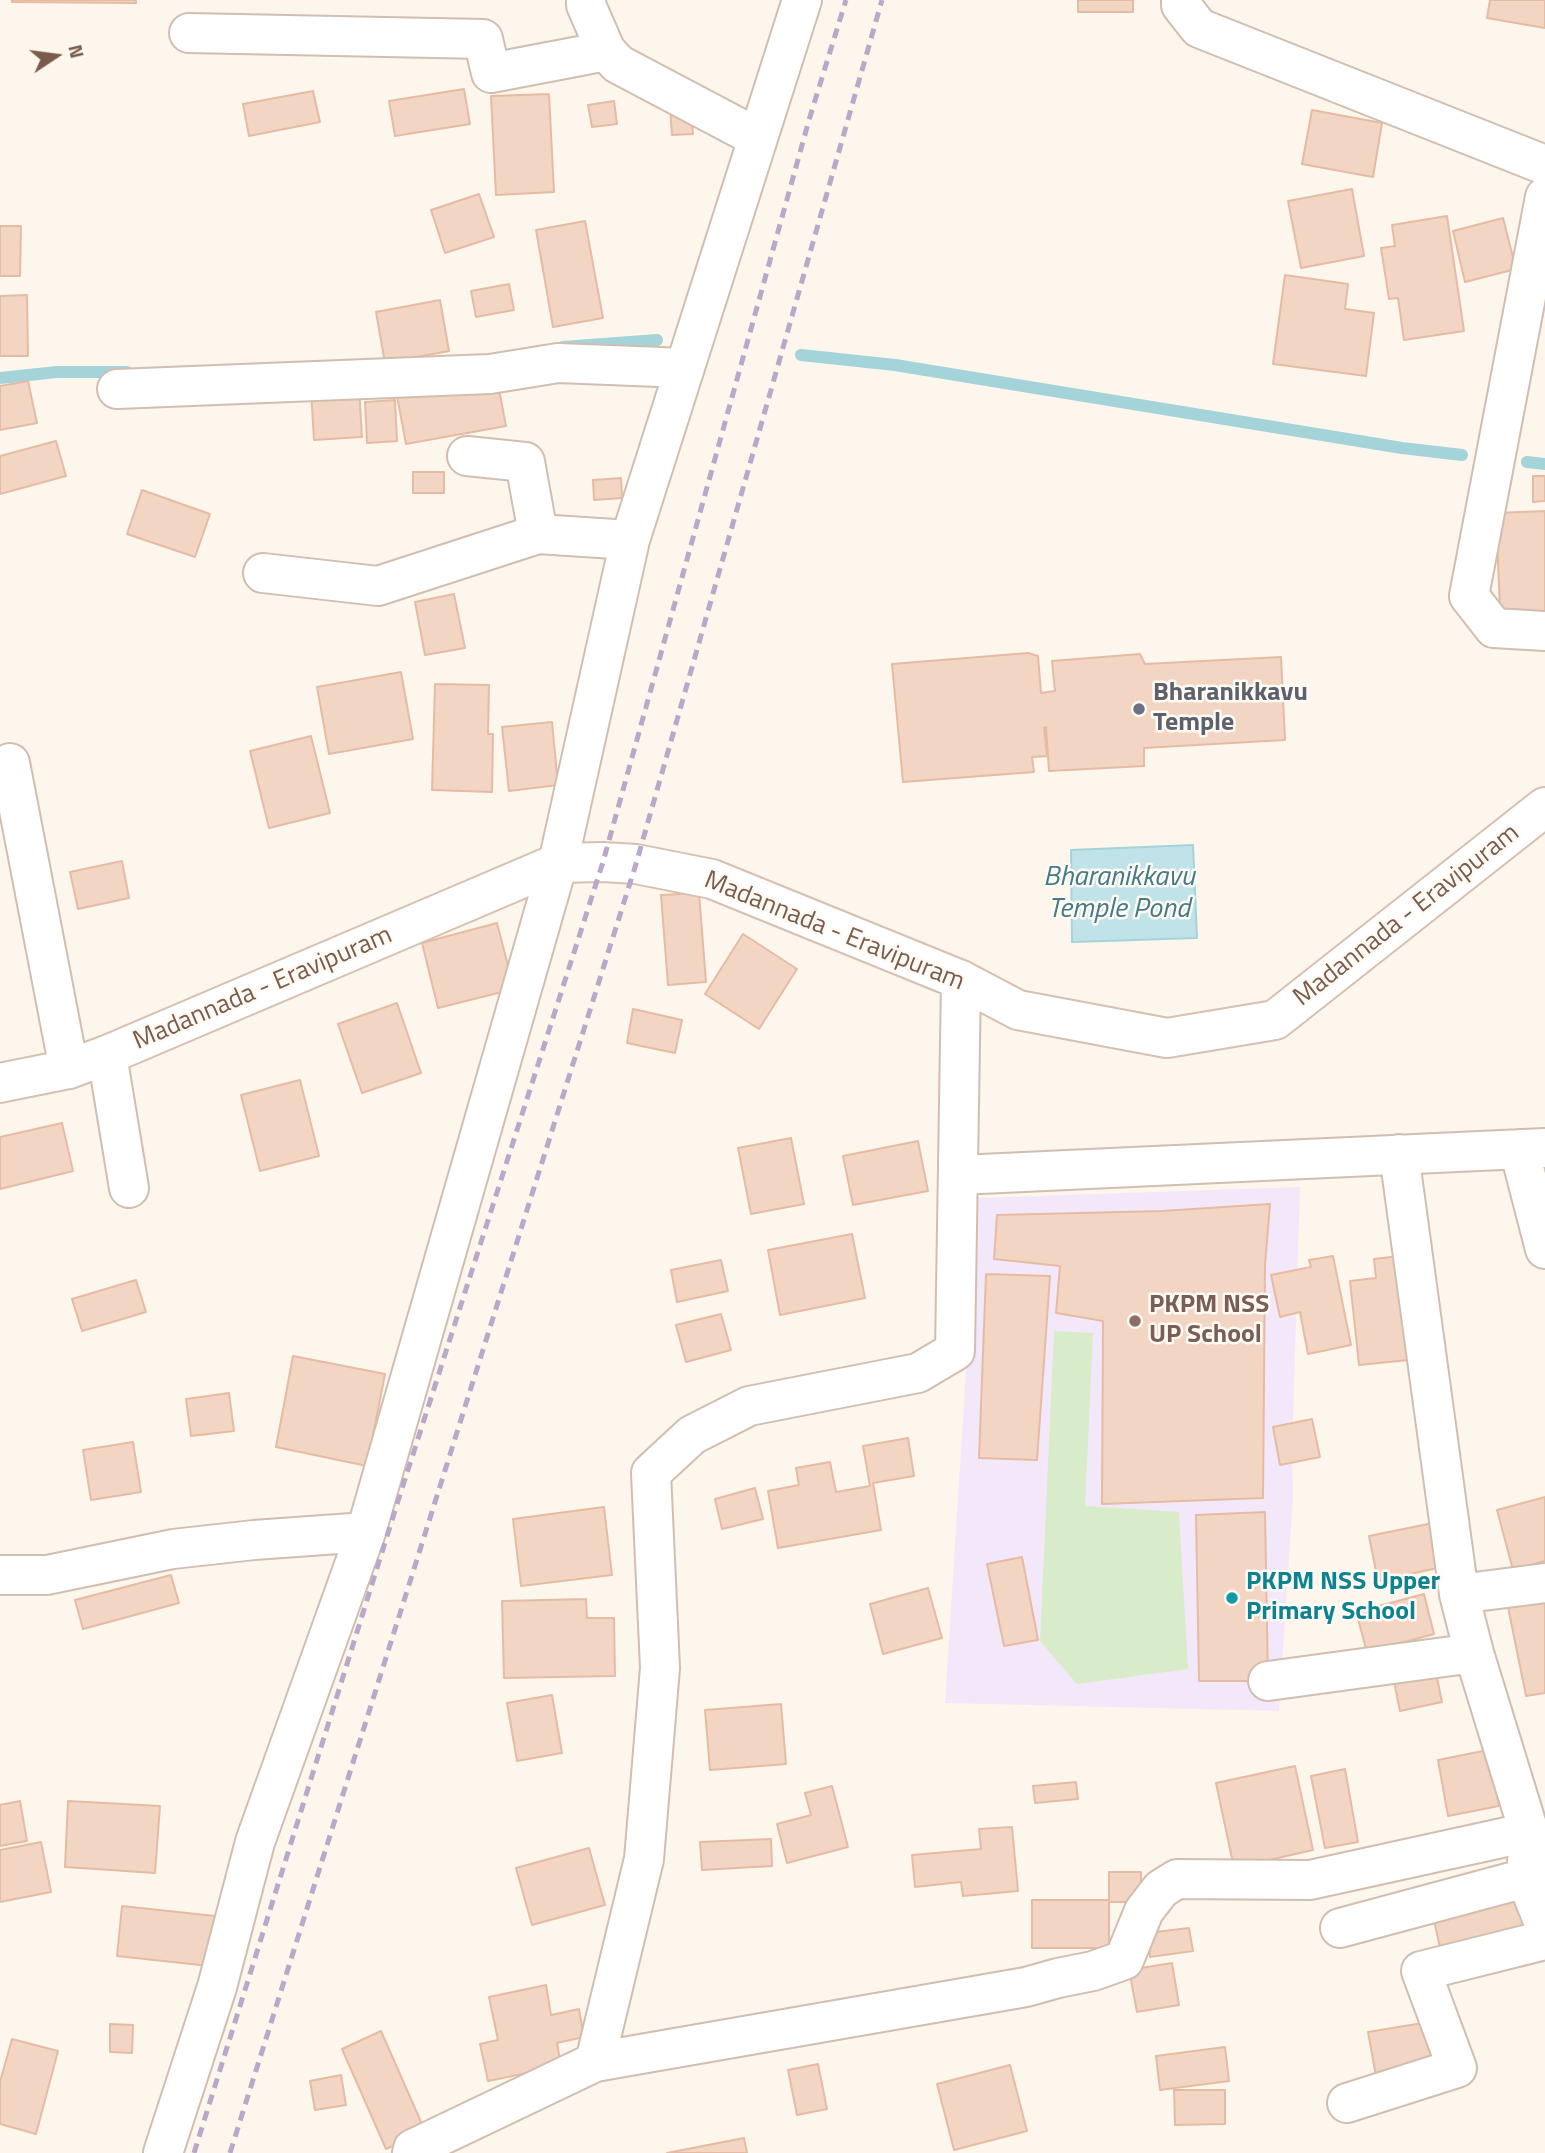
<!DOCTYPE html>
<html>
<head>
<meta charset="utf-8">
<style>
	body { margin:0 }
	#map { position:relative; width:1545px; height:2153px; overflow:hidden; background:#fdf6ec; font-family:"Titillium Web",sans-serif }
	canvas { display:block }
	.north { position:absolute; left:21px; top:21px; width:70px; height:70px; -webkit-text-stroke:5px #fffaf3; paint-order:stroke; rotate:77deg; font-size:19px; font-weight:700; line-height:28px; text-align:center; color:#7a5c4d }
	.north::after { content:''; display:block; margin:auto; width:24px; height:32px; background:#7a5c4d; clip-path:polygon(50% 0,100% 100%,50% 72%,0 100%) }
</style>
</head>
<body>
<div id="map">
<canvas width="1545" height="2153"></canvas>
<div class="north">N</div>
</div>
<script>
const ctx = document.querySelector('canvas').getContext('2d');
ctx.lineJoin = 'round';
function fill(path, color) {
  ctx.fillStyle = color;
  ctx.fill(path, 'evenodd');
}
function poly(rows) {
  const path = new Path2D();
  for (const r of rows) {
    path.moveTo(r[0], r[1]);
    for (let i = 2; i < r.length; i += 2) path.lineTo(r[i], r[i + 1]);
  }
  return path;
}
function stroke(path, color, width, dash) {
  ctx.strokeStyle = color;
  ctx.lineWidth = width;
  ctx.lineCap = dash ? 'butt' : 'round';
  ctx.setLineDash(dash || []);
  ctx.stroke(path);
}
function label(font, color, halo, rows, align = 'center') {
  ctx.font = font + ' "Titillium Web",sans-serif';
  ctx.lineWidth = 5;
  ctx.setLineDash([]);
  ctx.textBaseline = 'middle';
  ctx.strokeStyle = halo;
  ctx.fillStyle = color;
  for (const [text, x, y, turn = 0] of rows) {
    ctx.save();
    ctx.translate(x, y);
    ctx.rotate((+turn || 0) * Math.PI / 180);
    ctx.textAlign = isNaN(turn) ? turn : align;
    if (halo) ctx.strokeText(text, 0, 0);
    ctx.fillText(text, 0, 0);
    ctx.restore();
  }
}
fill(poly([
	[1300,1187,1292,1453,1293,1497,1279,1711,945,1703,977,1198]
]), '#f3e8fa');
fill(poly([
	[1054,1331,1093,1333,1085,1506,1179,1512,1188,1669,1077,1684,1040,1641]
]), '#d8ecc9');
const water = poly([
	[1193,845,1197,938,1072,942,1071,850,1193,845]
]);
fill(water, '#bfe3e8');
stroke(water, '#a5d3da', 2);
stroke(poly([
	[563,347,657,340],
	[801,355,895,365,1402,448,1462,455],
	[0,378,57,372,127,372],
	[1527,462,1545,464]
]), '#a5d3da', 12);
const building = poly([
	[12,0,136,0,136,3,12,2,12,0],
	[1078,0,1133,0,1133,12,1078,12,1078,0],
	[1490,0,1545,0,1545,28,1487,18,1490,0],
	[464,89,470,124,395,136,389,101,464,89],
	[313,91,320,122,249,136,243,104,313,91],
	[549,94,554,192,496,195,491,96,549,94],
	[689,94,693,134,672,135,669,95,689,94],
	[614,101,617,124,592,127,588,105,614,101],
	[1312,110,1382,123,1373,177,1302,164,1312,110],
	[1352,189,1364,256,1301,268,1288,201,1352,189],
	[479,194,494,237,445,253,431,210,479,194],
	[1447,216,1464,331,1404,340,1398,298,1389,299,1381,248,1395,246,1392,225,1447,216],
	[1503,218,1516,269,1465,282,1453,231,1503,218],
	[585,221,603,318,553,327,536,230,585,221],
	[0,226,21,226,20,276,0,276,0,226],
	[1285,275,1348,284,1345,309,1374,313,1366,376,1273,364,1285,275],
	[509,284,514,310,476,317,471,291,509,284],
	[27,295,28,356,0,356,0,296,27,295],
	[440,300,449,351,385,363,376,312,440,300],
	[497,379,506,426,406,444,397,396,497,379],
	[28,381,37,423,0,430,0,386,28,381],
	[359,388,362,437,314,440,311,391,359,388],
	[395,400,397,441,367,443,365,402,395,400],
	[56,441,66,476,0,494,0,456,56,441],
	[413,472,444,472,444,493,413,493,413,472],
	[1533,476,1545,476,1545,501,1533,502,1533,476],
	[621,478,622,498,594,500,593,480,621,478],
	[142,490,210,514,195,557,127,534,142,490],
	[1545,511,1545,632,1501,634,1496,513,1545,511],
	[454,594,465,648,425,655,415,602,454,594],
	[1028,653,1038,656,1041,693,1055,691,1052,661,1140,654,1145,664,1281,657,1285,740,1144,748,1144,766,1049,771,1046,727,1044,728,1047,756,1032,757,1034,772,903,782,892,664,1028,653],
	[401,672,413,739,329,754,317,687,401,672],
	[435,684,489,685,488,734,493,734,492,792,432,790,435,684],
	[552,722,558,785,509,791,502,727,552,722],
	[311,736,330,813,269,828,250,751,311,736],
	[122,861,129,898,78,909,70,872,122,861],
	[699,893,706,982,668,985,661,895,699,893],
	[497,923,514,989,438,1008,422,943,497,923],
	[743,934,797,969,759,1029,705,994,743,934],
	[397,1003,421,1073,362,1093,338,1024,397,1003],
	[633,1009,682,1020,675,1053,627,1043,633,1009],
	[300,1080,319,1156,260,1171,241,1095,300,1080],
	[62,1123,73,1171,0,1189,0,1137,62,1123],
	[791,1138,804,1204,751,1214,738,1148,791,1138],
	[918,1141,928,1191,853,1205,843,1156,918,1141],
	[1270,1204,1265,1265,1263,1498,1102,1504,1103,1321,1056,1313,1060,1266,994,1259,997,1215,1162,1211,1270,1204],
	[852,1234,865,1298,780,1315,768,1250,852,1234],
	[1408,1255,1419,1359,1359,1365,1350,1281,1376,1278,1374,1259,1408,1255],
	[1333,1256,1351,1345,1308,1354,1300,1312,1280,1317,1271,1275,1311,1267,1309,1260,1333,1256],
	[721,1260,728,1291,677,1302,671,1270,721,1260],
	[986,1274,1050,1276,1037,1460,979,1458,986,1274],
	[136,1280,146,1312,82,1331,72,1299,136,1280],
	[721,1314,731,1350,686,1362,676,1325,721,1314],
	[293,1356,385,1374,367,1466,276,1447,293,1356],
	[229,1393,234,1431,191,1436,186,1399,229,1393],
	[1312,1419,1320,1457,1280,1465,1273,1427,1312,1419],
	[908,1438,914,1476,873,1483,881,1530,778,1548,768,1491,799,1485,796,1468,830,1462,836,1492,870,1486,863,1446,908,1438],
	[133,1442,141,1492,91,1500,83,1450,133,1442],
	[755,1488,763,1519,722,1529,715,1499,755,1488],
	[1545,1497,1545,1561,1513,1570,1497,1510,1545,1497],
	[604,1507,612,1575,521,1586,513,1519,604,1507],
	[1265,1512,1268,1681,1199,1681,1196,1515,1265,1512],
	[1433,1523,1442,1567,1378,1581,1369,1536,1433,1523],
	[1022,1557,1038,1640,1004,1646,987,1564,1022,1557],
	[171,1575,179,1603,83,1629,75,1600,171,1575],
	[928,1588,942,1638,883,1654,870,1604,928,1588],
	[1424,1594,1434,1634,1367,1652,1356,1612,1424,1594],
	[586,1599,587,1618,614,1618,615,1676,504,1678,502,1601,586,1599],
	[1545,1599,1545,1693,1526,1696,1508,1607,1545,1599],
	[1436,1673,1442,1702,1400,1711,1394,1681,1436,1673],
	[552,1695,562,1753,517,1761,507,1703,552,1695],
	[781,1704,786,1764,710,1770,705,1710,781,1704],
	[1488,1750,1499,1806,1448,1816,1438,1760,1488,1750],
	[1295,1766,1313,1850,1234,1868,1216,1783,1295,1766],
	[1345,1769,1358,1842,1325,1848,1311,1776,1345,1769],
	[1076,1782,1078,1799,1035,1803,1033,1786,1076,1782],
	[832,1786,848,1847,787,1863,777,1824,811,1815,805,1793,832,1786],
	[20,1801,27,1841,0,1846,0,1805,20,1801],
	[68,1801,160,1806,155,1873,65,1867,68,1801],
	[1012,1827,1018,1891,963,1896,961,1882,915,1887,912,1855,981,1849,979,1829,1012,1827],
	[771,1839,772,1866,702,1870,700,1842,771,1839],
	[41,1842,51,1892,0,1902,0,1850,41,1842],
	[589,1848,605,1905,532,1925,516,1868,589,1848],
	[1109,1872,1141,1872,1141,1902,1109,1902,1109,1948,1032,1948,1032,1900,1109,1900,1109,1872],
	[1521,1892,1532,1947,1444,1966,1432,1911,1521,1892],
	[122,1906,224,1917,219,1967,117,1956,122,1906],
	[1189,1928,1193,1951,1150,1957,1147,1933,1189,1928],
	[1172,1963,1179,2005,1137,2012,1129,1970,1172,1963],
	[546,1985,551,2015,579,2009,584,2037,557,2043,561,2066,488,2081,480,2044,498,2040,489,1997,546,1985],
	[1435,2021,1443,2064,1376,2076,1368,2032,1435,2021],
	[110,2024,133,2025,132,2053,110,2052,110,2024],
	[381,2031,425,2131,386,2149,342,2049,381,2031],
	[12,2039,58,2051,36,2134,0,2124,0,2082,12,2039],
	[1225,2047,1229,2081,1160,2090,1156,2056,1225,2047],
	[818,2064,827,2109,797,2115,788,2070,818,2064],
	[1010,2065,1027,2131,954,2150,937,2084,1010,2065],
	[341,2075,346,2105,315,2110,310,2081,341,2075],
	[1174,2090,1225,2090,1225,2124,1175,2125,1174,2090],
	[744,2138,747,2153,667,2153,744,2138]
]);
fill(building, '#f3d5c3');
stroke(building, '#e6bba3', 2);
const street = poly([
	[586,0,586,5,606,51,618,64,758,138],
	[1181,0,1181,5,1199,28,1545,165],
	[189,33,483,39,491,73,606,51],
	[1545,197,1469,596,1494,628,1545,631],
	[117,389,490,374,558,363,685,368],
	[467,456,525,462,538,534],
	[263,573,378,586,538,534,630,540],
	[10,763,69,1069],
	[107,1055,129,1188],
	[1519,1149,1545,1249],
	[1399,1154,1459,1594,1474,1653,1529,1832,1526,1878,1545,1926],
	[959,1175,1545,1148],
	[0,1575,47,1575,173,1549,254,1540,366,1532],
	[1459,1594,1545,1583],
	[1268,1681,1474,1653],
	[1340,1928,1526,1878],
	[595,2062,1026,1987,1058,1978,1093,1971,1124,1960,1144,1911,1161,1889,1177,1879,1310,1880,1529,1832],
	[1347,2103,1457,2068,1421,1971,1545,1940],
	[163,2153,217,1987,255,1842,366,1532,558,863,630,540,802,0],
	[412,2153,413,2149,595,2062,644,1859,660,1668,651,1473,692,1435,749,1406,918,1373,955,1351,961,980]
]);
const secondary = poly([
	[0,1083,69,1069,107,1055,558,863,603,862,636,864,712,879,961,980,1018,1010,1167,1038,1275,1020,1545,807]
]);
stroke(street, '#d1beb0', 42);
stroke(secondary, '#d6c0b0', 42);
stroke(street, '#fff', 38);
stroke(secondary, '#fff', 38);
stroke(poly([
	[194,2153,398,1501,603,862,809,120,846,0],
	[230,2153,636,864,882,0]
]), '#b9a8c9', 5, [10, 7]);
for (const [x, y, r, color] of [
	[1139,709,7,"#6b7280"],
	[1135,1321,7,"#8d6e63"],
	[1232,1598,7,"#0f9aa8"]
]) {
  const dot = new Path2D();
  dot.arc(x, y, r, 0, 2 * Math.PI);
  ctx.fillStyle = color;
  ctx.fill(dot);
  stroke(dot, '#fffaf3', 2.5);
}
label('bold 26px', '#5b616d', '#fffaf3', [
	["Bharanikkavu",1153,694],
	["Temple",1153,724]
], 'left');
label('26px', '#7a5c4d', '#fffaf3', [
	["Madannada - Eravipuram",1407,916,-38],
	["Madannada - Eravipuram",834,932,22],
	["Madannada - Eravipuram",263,989,-23]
]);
label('bold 26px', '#785e54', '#fffaf3', [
	["PKPM NSS",1149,1306],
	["UP School",1149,1336]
], 'left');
label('bold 26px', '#0d838f', '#fffaf3', [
	["PKPM NSS Upper",1246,1583],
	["Primary School",1246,1613]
], 'left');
label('italic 28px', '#437c86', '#fffaf3', [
	["Bharanikkavu",1119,878],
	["Temple Pond",1119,910]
]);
</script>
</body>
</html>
